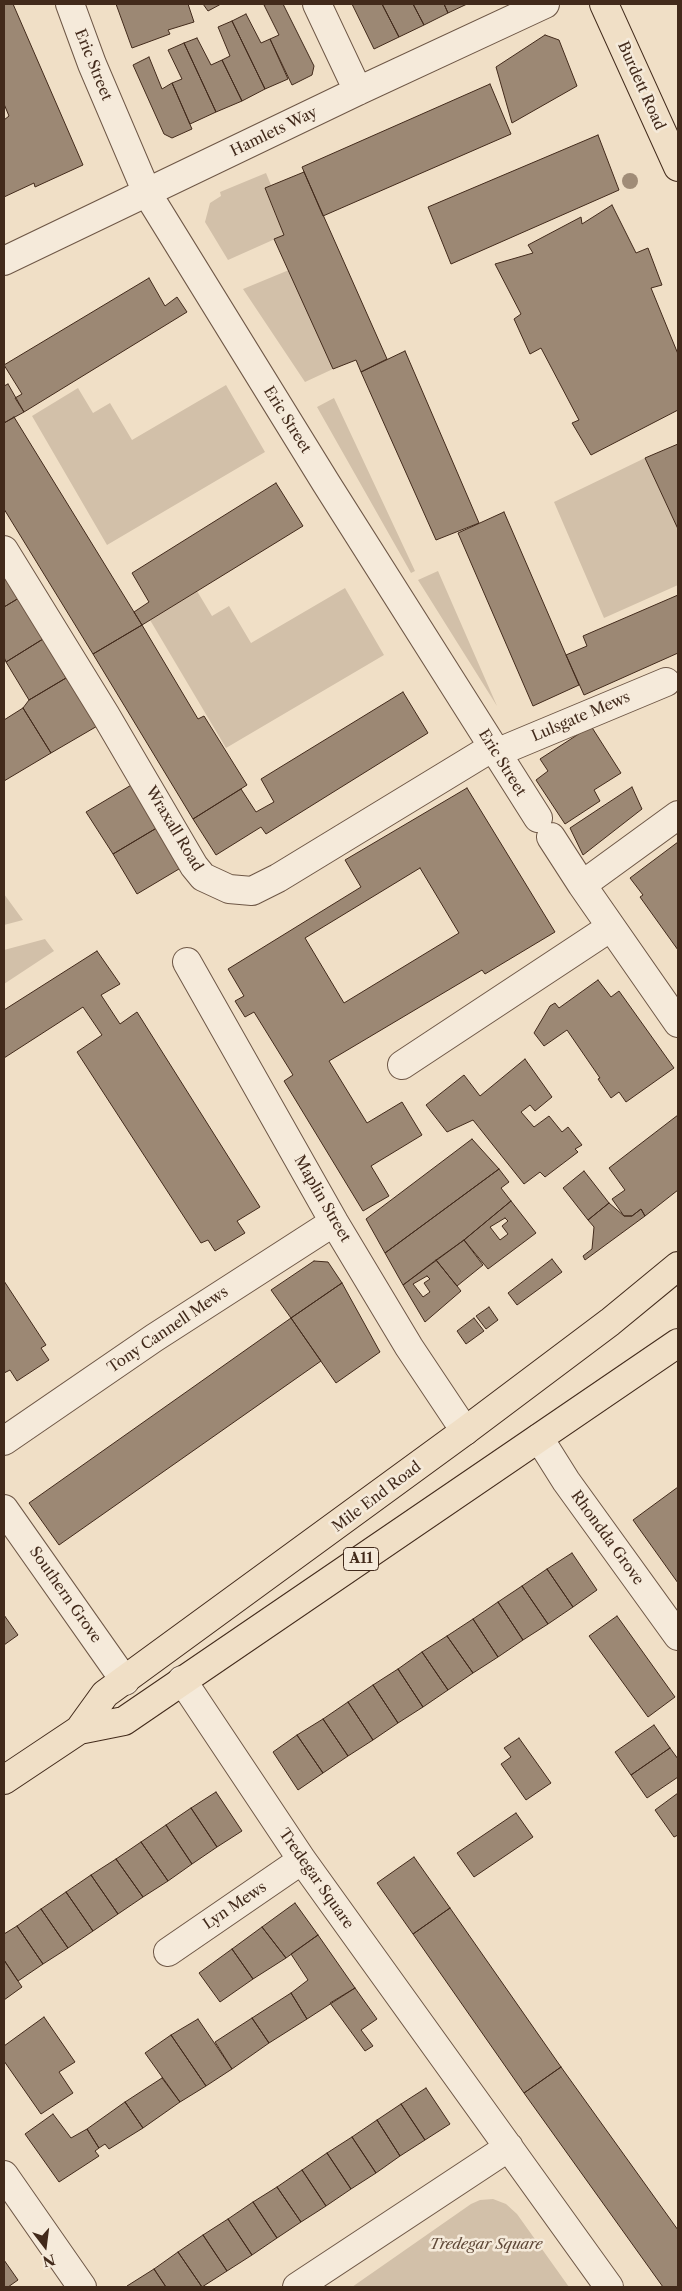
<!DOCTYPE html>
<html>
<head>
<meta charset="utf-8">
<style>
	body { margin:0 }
	#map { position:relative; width:682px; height:2291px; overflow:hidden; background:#f0dfc6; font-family:"Libre Caslon Text",serif }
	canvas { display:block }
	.frame { position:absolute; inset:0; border:5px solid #422a1b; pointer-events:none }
	.north { position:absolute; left:20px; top:2221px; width:50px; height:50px; -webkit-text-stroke:4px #f5eada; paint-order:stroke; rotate:165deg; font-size:14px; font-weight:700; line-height:20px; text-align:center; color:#422a1b }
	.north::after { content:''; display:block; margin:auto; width:18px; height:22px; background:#422a1b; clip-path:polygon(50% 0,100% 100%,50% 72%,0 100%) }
</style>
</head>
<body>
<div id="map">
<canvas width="682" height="2291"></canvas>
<div class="frame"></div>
<div class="north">N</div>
</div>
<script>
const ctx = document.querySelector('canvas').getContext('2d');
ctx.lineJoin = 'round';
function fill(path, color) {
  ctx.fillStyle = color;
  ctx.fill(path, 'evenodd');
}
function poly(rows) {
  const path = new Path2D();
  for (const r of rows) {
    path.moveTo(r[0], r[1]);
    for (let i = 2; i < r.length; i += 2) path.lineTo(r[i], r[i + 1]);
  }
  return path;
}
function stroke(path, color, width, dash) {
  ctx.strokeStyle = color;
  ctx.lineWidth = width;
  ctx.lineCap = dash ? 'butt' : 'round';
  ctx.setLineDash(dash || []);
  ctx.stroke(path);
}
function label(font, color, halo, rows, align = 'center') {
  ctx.font = font + ' "Libre Caslon Text",serif';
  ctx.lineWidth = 5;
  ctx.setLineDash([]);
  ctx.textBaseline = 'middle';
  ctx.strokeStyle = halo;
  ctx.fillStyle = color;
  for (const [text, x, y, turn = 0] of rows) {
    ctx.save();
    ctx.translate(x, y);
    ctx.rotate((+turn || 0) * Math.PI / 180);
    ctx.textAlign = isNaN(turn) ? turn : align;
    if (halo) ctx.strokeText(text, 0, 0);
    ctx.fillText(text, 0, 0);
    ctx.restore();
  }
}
fill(poly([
	[266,173,271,185,265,189,284,235,228,260,205,222,210,203,221,196,220,192],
	[289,270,333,369,305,382,243,289],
	[226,385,265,452,107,545,32,416,78,388,93,413,110,403,132,440],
	[334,398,415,571,411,573,317,407],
	[645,458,678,529,678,585,604,618,554,502],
	[438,571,497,706,418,580],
	[345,588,384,655,226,748,150,620,197,591,212,616,229,606,251,643],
	[4,894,23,920,4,925],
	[45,939,54,951,4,984,4,950],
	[493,2199,506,2204,517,2214,569,2287,352,2287,471,2204,480,2200]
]), '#d2c0a9');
const building = poly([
	[4,4,13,4,83,165,35,187,34,183,4,197,4,120,9,116,4,104,4,4],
	[116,4,188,4,194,22,168,30,170,34,132,48,116,4],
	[203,4,221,4,208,11,203,4],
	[268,4,283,4,314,66,312,75,292,85,270,39,279,35,264,5,268,4],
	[352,4,382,4,399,37,374,49,352,4],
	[382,4,413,4,424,25,399,37,382,4],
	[413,4,444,4,448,13,424,25,413,4],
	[444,4,467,4,448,13,444,4],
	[246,14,261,43,270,39,288,79,265,89,232,21,246,14],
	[232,21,265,89,242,101,222,60,230,56,218,27,232,21],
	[545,35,559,40,577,86,512,123,496,67,545,35],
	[197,38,211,65,222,60,242,101,216,112,184,43,197,38],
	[184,43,216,112,190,124,172,83,182,79,168,50,184,43],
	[149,57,162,89,172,83,192,129,172,138,164,134,133,65,149,57],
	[490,84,511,134,323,216,302,167,490,84],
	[598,135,619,190,451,264,428,207,598,135],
	[304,172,387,359,361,372,356,360,333,369,274,239,284,235,265,188,304,172],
	[612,205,636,253,648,248,662,285,651,288,678,354,678,410,591,455,572,423,579,420,541,348,530,354,514,319,521,314,495,264,533,253,528,245,581,217,582,224,612,205],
	[149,278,165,306,177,297,187,312,24,412,15,398,22,394,4,365,149,278],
	[405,351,479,523,436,540,361,372,405,351],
	[8,384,24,412,4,423,4,386,8,384],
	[14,417,142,625,93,654,4,509,4,423,14,417],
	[678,444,678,529,645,458,678,444],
	[276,483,303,526,142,625,134,612,149,602,132,573,276,483],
	[504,512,579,685,533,706,458,533,504,512],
	[4,574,19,598,4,607,4,574],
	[678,595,678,653,584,695,566,655,587,646,583,636,678,595],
	[19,598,43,639,6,662,4,657,4,607,19,598],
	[142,625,198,719,204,716,247,785,193,819,93,654,142,625],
	[43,639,66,678,29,700,6,662,43,639],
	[66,678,99,725,51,753,23,708,29,700,66,678],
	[403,692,428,733,266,834,261,827,216,855,193,819,241,789,256,812,274,802,261,779,403,692],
	[23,708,51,753,4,781,4,720,23,708],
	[591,726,621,773,594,790,600,801,565,824,536,780,548,771,540,759,591,726],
	[133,784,160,826,113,854,86,812,133,784],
	[632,787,642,809,583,855,570,828,632,787],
	[467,788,555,932,485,974,482,970,329,1061,367,1123,402,1102,422,1135,371,1166,389,1196,363,1211,284,1081,293,1075,254,1012,245,1017,235,1001,244,996,228,969,361,887,345,860,467,788],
	[420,868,459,933,344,1003,305,938,420,868],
	[160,826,184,866,137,894,113,854,160,826],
	[678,842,678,950,640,897,643,895,630,878,678,842],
	[97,951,120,984,101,995,120,1024,137,1012,260,1207,237,1221,245,1233,215,1251,208,1240,201,1243,77,1052,102,1035,83,1007,4,1058,4,1010,97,951],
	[598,980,611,997,619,991,674,1068,626,1102,619,1092,611,1098,598,1079,600,1078,567,1030,544,1046,534,1033,550,1006,555,1003,559,1008,598,980],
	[525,1059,552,1097,535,1111,530,1105,521,1112,534,1127,549,1116,562,1132,568,1127,582,1145,575,1149,578,1152,545,1177,540,1172,524,1184,473,1120,447,1132,426,1105,464,1075,480,1096,525,1059],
	[678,1115,678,1190,645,1216,641,1209,632,1216,624,1216,612,1199,625,1190,609,1168,678,1115],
	[472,1139,499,1169,385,1253,366,1219,472,1139],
	[499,1169,509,1182,501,1188,511,1201,464,1240,403,1285,385,1253,499,1169],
	[584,1171,609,1203,588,1220,563,1188,584,1171],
	[511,1201,536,1233,488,1269,464,1240,511,1201],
	[609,1203,624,1216,632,1216,641,1209,645,1216,585,1260,583,1256,592,1249,594,1227,588,1220,609,1203],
	[505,1218,508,1221,502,1226,508,1234,500,1240,490,1227,505,1218],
	[464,1240,483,1265,457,1286,436,1260,464,1240],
	[552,1259,562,1272,517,1305,508,1293,552,1259],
	[436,1260,461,1291,425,1322,403,1285,436,1260],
	[314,1261,328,1262,342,1283,291,1318,271,1290,314,1261],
	[427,1276,430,1279,424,1283,430,1292,423,1297,413,1284,427,1276],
	[4,1281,46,1345,41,1348,49,1360,17,1381,10,1370,4,1373,4,1281],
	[342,1283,380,1352,336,1383,291,1318,342,1283],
	[489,1307,498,1320,486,1329,476,1316,489,1307],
	[291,1318,321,1361,59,1545,29,1503,291,1318],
	[474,1318,484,1331,466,1344,457,1331,474,1318],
	[678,1487,678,1583,633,1520,678,1487],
	[572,1553,597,1590,573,1607,547,1569,572,1553],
	[547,1569,573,1607,548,1624,522,1586,547,1569],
	[522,1586,548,1624,523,1640,498,1602,522,1586],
	[498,1602,523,1640,498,1657,473,1619,498,1602],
	[4,1615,18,1635,4,1645,4,1615],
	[617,1616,675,1697,648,1717,589,1636,617,1616],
	[473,1619,498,1657,473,1673,447,1636,473,1619],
	[447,1636,473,1673,448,1690,422,1652,447,1636],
	[422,1652,448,1690,423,1707,398,1669,422,1652],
	[398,1669,423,1707,398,1723,373,1685,398,1669],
	[373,1685,398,1723,373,1740,348,1702,373,1685],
	[348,1702,373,1740,348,1756,323,1719,348,1702],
	[323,1719,348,1756,323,1773,297,1735,323,1719],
	[654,1725,670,1748,631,1775,615,1752,654,1725],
	[297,1735,323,1773,298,1790,273,1752,297,1735],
	[519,1738,551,1783,526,1800,501,1764,511,1757,504,1748,519,1738],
	[670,1748,678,1759,678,1777,647,1798,631,1775,670,1748],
	[216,1792,242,1831,217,1847,191,1808,216,1792],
	[678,1793,678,1835,674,1837,655,1810,678,1793],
	[191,1808,217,1847,192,1864,166,1825,191,1808],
	[516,1813,533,1837,474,1877,457,1853,516,1813],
	[166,1825,192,1864,168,1881,141,1842,166,1825],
	[141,1842,168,1881,143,1897,116,1859,141,1842],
	[414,1857,450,1908,413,1934,377,1883,414,1857],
	[116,1859,143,1897,118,1914,91,1875,116,1859],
	[91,1875,118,1914,93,1931,66,1892,91,1875],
	[66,1892,93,1931,68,1948,41,1909,66,1892],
	[295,1903,318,1935,286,1958,262,1927,295,1903],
	[450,1908,561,2067,524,2093,413,1934,450,1908],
	[41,1909,68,1948,43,1964,17,1926,41,1909],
	[17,1926,43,1964,18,1981,4,1960,4,1934,17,1926],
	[262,1927,286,1958,253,1979,232,1949,262,1927],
	[318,1935,355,1988,307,2019,291,1993,308,1980,291,1954,318,1935],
	[232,1949,253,1979,220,2002,199,1973,232,1949],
	[4,1960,22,1987,4,2000,4,1960],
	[355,1988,377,2019,361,2030,373,2046,365,2051,330,2003,355,1988],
	[291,1993,307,2019,269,2043,252,2018,291,1993],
	[44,2017,75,2062,59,2072,73,2093,41,2114,4,2061,4,2046,44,2017],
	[252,2018,269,2043,232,2069,215,2042,252,2018],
	[198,2019,232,2069,206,2086,171,2035,198,2019],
	[171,2035,206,2086,180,2102,145,2053,171,2035],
	[561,2067,678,2230,678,2287,663,2287,524,2093,561,2067],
	[162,2078,180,2102,143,2128,125,2102,162,2078],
	[426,2088,450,2124,425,2140,401,2104,426,2088],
	[125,2102,143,2128,109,2149,105,2144,99,2148,87,2129,125,2102],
	[401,2104,425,2140,400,2156,377,2120,401,2104],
	[53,2114,71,2138,87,2129,99,2148,95,2151,99,2156,59,2182,25,2134,53,2114],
	[377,2120,400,2156,376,2173,352,2137,377,2120],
	[352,2137,376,2173,351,2189,327,2153,352,2137],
	[327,2153,351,2189,326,2206,302,2170,327,2153],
	[302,2170,326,2206,301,2222,277,2187,302,2170],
	[277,2187,301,2222,277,2238,253,2202,277,2187],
	[253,2202,277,2238,252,2255,228,2219,253,2202],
	[228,2219,252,2255,227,2271,203,2235,228,2219],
	[203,2235,227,2271,202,2287,178,2252,203,2235],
	[178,2252,202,2287,166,2287,154,2269,178,2252],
	[4,2260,18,2280,8,2287,4,2287,4,2260],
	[154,2269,166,2287,128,2287,127,2286,154,2269]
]);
fill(building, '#9c8874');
stroke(building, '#422a1b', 1);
const minor = poly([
	[70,4,92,64,147,193,326,483,538,818],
	[317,4,358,91],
	[4,261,358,91,545,4],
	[4,550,105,714,194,866,203,877,229,889,252,891,278,878,493,747],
	[496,753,666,682],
	[551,837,582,885,678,1023],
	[582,885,678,815],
	[187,962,334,1222,409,1347,465,1431],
	[402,1065,611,927],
	[539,1438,566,1481,678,1636],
	[4,1441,154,1338,334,1222],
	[4,1509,125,1681],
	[182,1680,302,1860,609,2287],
	[168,1952,302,1860],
	[4,2175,82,2287],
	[297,2287,509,2147]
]);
const major = poly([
	[604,4,678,167]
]);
const highway = poly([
	[79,1730,124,1721,678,1343],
	[4,1780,79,1730,105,1694,465,1431,610,1322,678,1266]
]);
stroke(minor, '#6e5746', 30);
stroke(major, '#422a1b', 30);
stroke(highway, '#422a1b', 30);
stroke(minor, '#f5eada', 28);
stroke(major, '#f0dfc6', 28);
stroke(highway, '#f0dfc6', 28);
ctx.fillStyle = '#a08c77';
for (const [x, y] of [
	[630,181]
]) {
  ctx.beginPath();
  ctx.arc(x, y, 8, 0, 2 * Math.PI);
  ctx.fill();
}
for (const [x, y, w] of [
	[361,1559,35]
]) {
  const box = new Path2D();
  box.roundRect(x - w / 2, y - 11.5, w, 23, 4);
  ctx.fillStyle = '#f5eada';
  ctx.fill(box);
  stroke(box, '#422a1b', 1);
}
label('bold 14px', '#422a1b', null, [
	["A11",361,1559]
]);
label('15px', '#422a1b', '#f5eada', [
	["Eric Street",93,65,68],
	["Burdett Road",641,86,66],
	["Hamlets Way",274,132,-26],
	["Eric Street",287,420,58],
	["Lulsgate Mews",581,717,-23],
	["Eric Street",502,763,58],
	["Wraxall Road",174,829,59],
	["Maplin Street",322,1199,60],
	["Tony Cannell Mews",168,1330,-34],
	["Mile End Road",377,1497,-37],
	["Rhondda Grove",607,1538,54],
	["Southern Grove",65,1595,55],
	["Tredegar Square",316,1879,55],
	["Lyn Mews",235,1906,-34]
]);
label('italic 15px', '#5f4837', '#f5eada', [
	["Tredegar Square",486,2245]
]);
</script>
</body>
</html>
